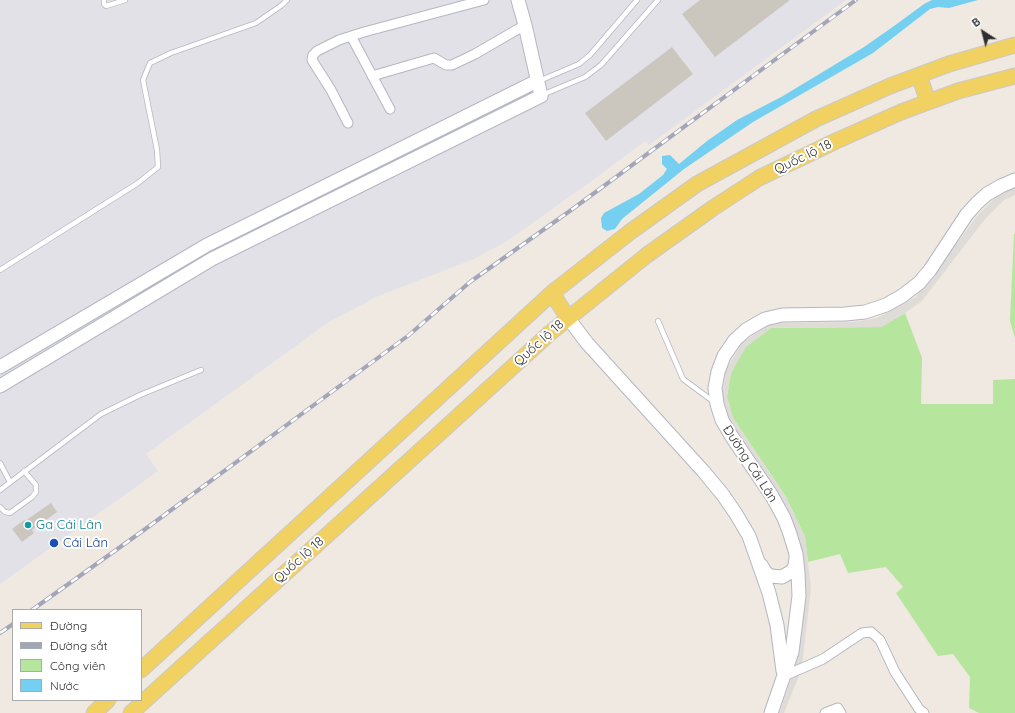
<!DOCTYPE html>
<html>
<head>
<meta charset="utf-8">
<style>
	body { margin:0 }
	#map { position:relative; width:1015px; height:713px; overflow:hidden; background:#efe9e1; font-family:Quicksand,sans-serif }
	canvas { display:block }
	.legend { position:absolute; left:12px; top:609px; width:130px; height:92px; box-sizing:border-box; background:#fff; border:1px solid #ababab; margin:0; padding:5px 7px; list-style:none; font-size:12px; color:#2e2e2e }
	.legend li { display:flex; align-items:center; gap:8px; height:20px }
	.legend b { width:20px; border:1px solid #ababab }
	.north { position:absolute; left:963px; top:12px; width:40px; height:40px; -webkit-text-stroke:3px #fff; paint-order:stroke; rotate:324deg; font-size:11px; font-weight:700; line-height:16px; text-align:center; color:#2e2e2e }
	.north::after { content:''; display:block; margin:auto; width:14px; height:18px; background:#2e2e2e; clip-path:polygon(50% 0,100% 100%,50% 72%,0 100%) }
</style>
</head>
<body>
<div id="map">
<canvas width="1015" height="713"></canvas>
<ul class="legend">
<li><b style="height:5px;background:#f2d163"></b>Đường</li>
<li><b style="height:5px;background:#a3a6b8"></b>Đường sắt</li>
<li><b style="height:11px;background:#b6e59e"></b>Công viên</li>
<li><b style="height:11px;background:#75cff0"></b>Nước</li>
</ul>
<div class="north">B</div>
</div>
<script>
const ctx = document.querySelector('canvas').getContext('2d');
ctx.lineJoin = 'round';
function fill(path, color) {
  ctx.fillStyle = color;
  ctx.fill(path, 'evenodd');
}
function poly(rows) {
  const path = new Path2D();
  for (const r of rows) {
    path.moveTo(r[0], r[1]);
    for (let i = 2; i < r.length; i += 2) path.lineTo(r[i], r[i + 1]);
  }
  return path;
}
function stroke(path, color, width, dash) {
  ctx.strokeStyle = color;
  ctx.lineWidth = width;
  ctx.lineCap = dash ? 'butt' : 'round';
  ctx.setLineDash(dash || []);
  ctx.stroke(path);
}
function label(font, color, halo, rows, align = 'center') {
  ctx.font = font + ' Quicksand,sans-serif';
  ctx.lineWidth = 4;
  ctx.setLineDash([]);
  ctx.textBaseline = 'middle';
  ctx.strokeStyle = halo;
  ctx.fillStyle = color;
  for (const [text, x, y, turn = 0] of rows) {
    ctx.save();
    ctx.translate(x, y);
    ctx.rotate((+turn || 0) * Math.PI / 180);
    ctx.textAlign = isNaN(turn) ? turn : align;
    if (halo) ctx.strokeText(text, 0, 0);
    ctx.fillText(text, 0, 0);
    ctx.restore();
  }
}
fill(poly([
	[0,0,846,0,649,145,645,141,593,180,507,241,474,259,378,296,329,322,146,454,158,471,0,584]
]), '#e3e1e8');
fill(poly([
	[1014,234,1015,234,1015,338,1010,321],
	[905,313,922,358,921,404,993,404,993,380,1015,379,1015,713,979,713,969,708,970,677,953,654,938,656,896,593,903,587,886,567,848,573,840,554,808,562,805,537,786,497,733,418,727,397,731,373,745,347,771,328,881,327]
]), '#b6e59e');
fill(poly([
	[1015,188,1015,195,1004,200,985,219,922,301,905,313,881,327,771,328,746,347,731,373,727,397,733,418,786,497,805,537,811,588,802,666,794,667,806,588,800,541,781,501,728,420,722,396,726,371,741,344,770,323,853,322,877,318,916,297,978,215,999,194],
	[801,671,784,713,779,713,793,674]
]), '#dfdcd8');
fill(poly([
	[932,0,978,0,949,8,938,7,930,9,873,53,753,122,684,169,622,219,615,229,607,231,602,228,601,218,604,213,639,194,663,175,667,169,662,164,662,156,670,155,679,164,707,141,737,120,783,96,864,47,894,26,924,4]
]), '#75cff0');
fill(poly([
	[700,0,790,0,715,57,682,14],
	[672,47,693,74,606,141,585,113],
	[51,503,57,512,32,530,34,533,22,542,12,529,24,520,25,521]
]), '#cbc7bf');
const service = poly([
	[104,0,104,4,106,6,125,0],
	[539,81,579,64,590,55,637,0],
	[542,95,585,77,601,65,658,0],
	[0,270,138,183,158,167,157,150,143,80,150,63,171,53,256,23,282,5,287,0],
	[658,321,683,379,714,402],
	[0,463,10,482],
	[0,490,101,414,140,395,201,370],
	[0,507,5,512,10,513,32,497,36,492,36,485,24,471]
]);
const minor = poly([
	[351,36,390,109],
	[372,76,434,58,446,65,452,65,475,54,525,25],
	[348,123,331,90,312,60,313,55,317,51,339,40,364,32,484,0],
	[784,676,823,659,862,633,871,632,880,640,895,672,919,709,924,713],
	[825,713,838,708,841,713]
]);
const secondary = poly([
	[568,318,587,343,704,472,723,495,736,514,749,536,769,593,777,625,783,671],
	[0,367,207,245,537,81],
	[0,386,212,259,541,96,525,25,518,0],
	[761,565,766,573,771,576,782,577,792,571,795,566,796,558],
	[771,713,792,652,799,596,798,573,796,554,790,534,784,518,772,496,732,437,722,420,717,404,715,388,718,372,724,356,735,340,746,330,765,319,782,315,845,314,865,312,886,305,902,296,919,283,930,270,967,214,977,203,987,194,1001,186,1015,180]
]);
const primary = poly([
	[919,75,928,102],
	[552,293,568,318],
	[141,670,552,293,630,232,697,184,816,119,890,86,949,64,1015,45],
	[94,713,108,700],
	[131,713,550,333,647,255,713,208,759,178,836,141,901,112,928,102,958,91,1015,76]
]);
stroke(service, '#b4b7c1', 6);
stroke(minor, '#b4b7c1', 11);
stroke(secondary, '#b4b7c1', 15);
stroke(primary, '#c9c9c9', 17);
stroke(service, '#fff', 4.5);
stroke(minor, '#fff', 9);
stroke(secondary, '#fff', 13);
stroke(primary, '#f2d163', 15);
const rail = poly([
	[32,610,144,530,409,335,470,282,574,208,856,0],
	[0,633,13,624]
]);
stroke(rail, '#a3a6b8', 4);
stroke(rail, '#fff', 2.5, [8]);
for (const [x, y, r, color] of [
	[28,525,4,"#0f9aa8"],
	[54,543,5,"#1a4fb4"]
]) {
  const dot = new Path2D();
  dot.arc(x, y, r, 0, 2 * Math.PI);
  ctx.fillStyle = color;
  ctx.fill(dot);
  stroke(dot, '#fff', 1.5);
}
label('13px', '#2e2e2e', '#fff', [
	["Quốc lộ 18",803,157,-26],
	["Quốc lộ 18",539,343,-42],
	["Đường Cái Lân",750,464,57],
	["Quốc lộ 18",299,560,-42]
]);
label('13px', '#0d838f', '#fff', [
	["Ga Cái Lân",36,525]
], 'left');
label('13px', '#164399', '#fff', [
	["Cái Lân",63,543]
], 'left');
</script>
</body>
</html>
